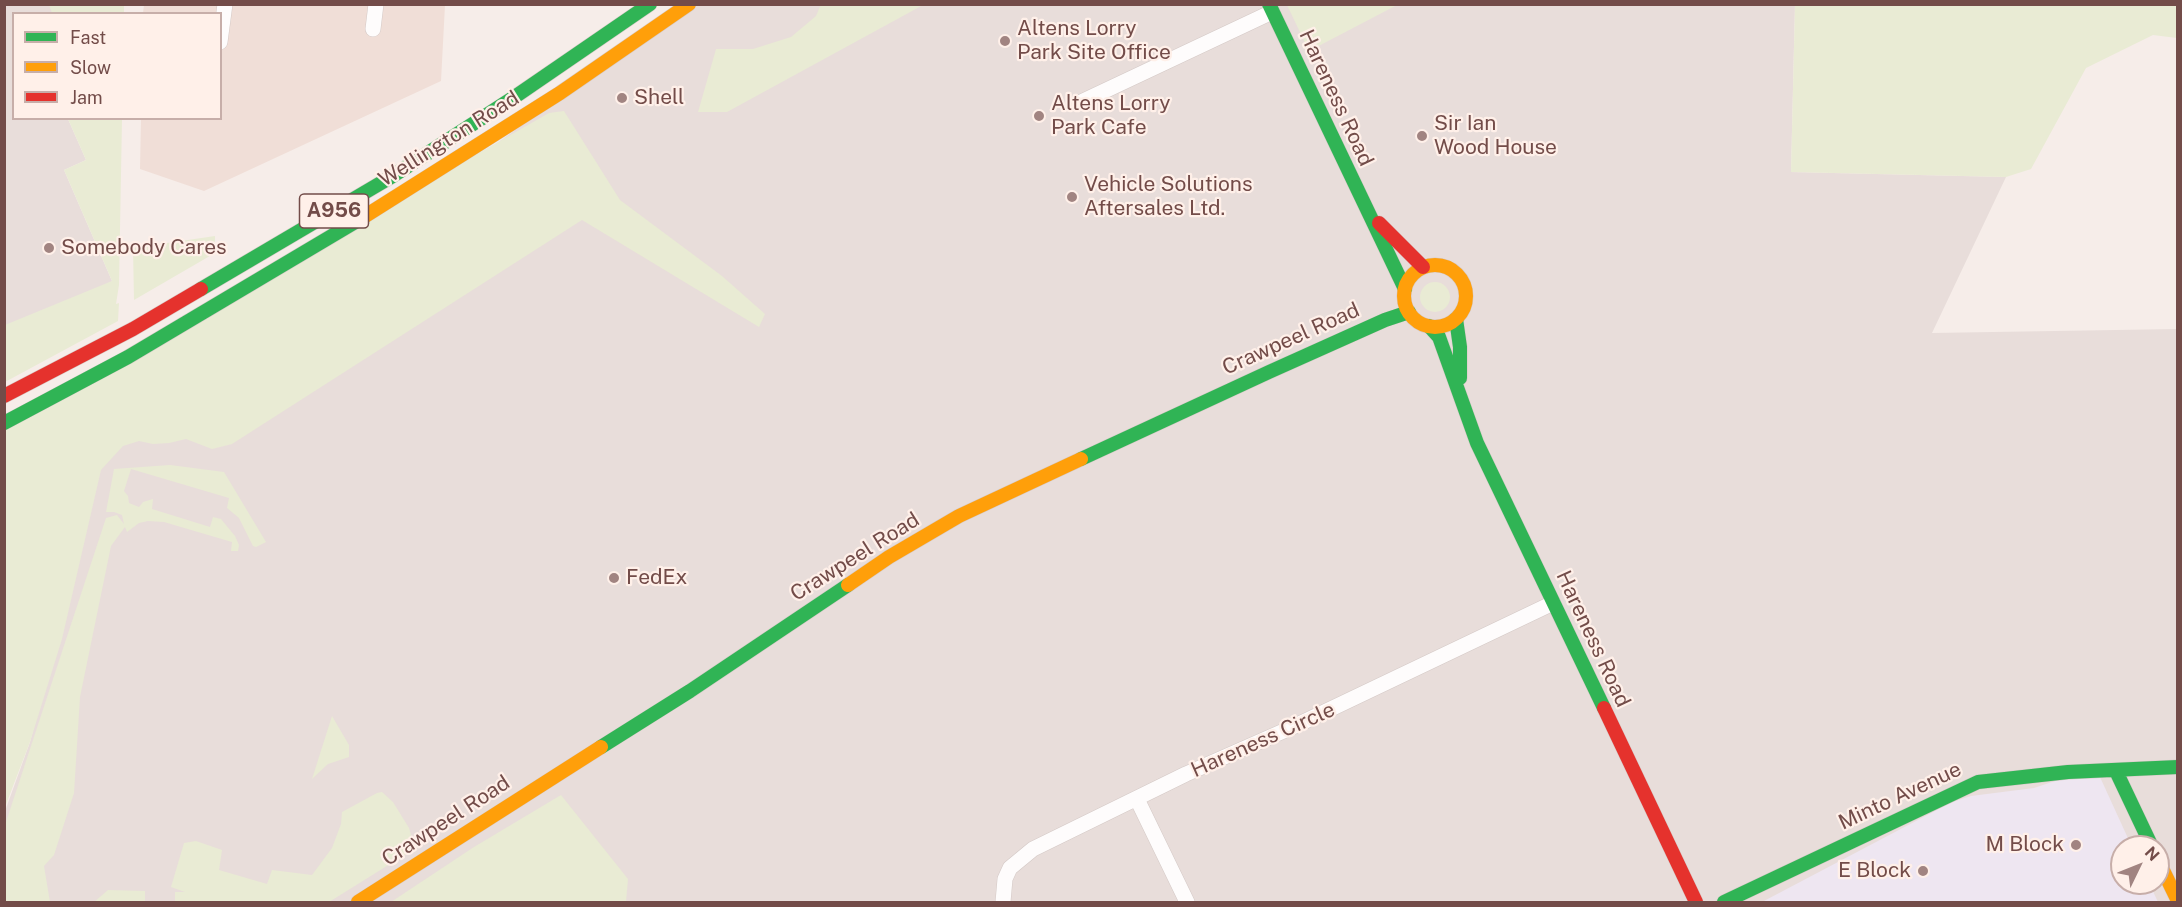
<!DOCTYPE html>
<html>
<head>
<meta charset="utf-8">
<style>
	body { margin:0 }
	#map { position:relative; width:2182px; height:907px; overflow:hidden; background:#f6ede9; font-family:"Public Sans",sans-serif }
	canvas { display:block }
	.frame { position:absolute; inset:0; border:6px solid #734c49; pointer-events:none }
	.legend { position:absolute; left:12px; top:12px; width:210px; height:108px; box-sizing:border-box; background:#fff0e9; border:2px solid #c7aea9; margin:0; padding:8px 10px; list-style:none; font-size:18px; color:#734c49 }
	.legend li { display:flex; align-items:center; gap:12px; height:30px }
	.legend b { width:30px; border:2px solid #c7aea9 }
	.north { position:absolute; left:2110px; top:835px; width:60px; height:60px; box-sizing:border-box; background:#fff0e9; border:2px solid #c7aea9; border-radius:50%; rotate:47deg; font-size:16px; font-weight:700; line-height:24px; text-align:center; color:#734c49 }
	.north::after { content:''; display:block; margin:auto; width:21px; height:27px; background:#a18481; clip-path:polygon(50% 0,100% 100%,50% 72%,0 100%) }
</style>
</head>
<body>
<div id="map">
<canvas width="2182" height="907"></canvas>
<div class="frame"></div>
<ul class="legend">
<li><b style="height:8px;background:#30b455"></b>Fast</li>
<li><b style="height:8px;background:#ff9f0a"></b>Slow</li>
<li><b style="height:8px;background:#e5322d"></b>Jam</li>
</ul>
<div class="north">N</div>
</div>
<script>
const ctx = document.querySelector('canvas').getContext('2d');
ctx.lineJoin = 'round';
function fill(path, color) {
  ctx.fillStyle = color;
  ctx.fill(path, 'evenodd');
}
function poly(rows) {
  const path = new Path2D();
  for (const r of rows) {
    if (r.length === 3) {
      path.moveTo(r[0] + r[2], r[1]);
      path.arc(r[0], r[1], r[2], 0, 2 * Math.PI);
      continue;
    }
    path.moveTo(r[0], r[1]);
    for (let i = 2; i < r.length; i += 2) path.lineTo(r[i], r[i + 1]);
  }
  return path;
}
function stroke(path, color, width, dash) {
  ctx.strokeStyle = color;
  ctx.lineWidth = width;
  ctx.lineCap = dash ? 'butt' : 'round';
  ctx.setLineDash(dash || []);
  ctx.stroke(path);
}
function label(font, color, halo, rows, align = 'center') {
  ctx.font = font + ' "Public Sans",sans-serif';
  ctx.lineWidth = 4.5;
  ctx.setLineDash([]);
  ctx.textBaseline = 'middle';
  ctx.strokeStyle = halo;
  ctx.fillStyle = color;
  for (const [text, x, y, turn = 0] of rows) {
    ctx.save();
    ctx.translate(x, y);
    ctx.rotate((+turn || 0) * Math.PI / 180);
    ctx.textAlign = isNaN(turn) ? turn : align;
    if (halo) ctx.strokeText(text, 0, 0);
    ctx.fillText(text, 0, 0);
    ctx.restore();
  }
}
fill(poly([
	[144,5,445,5,441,81,204,191,140,169,141,119,220,118,220,14,143,13]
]), '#f0ded7');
fill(poly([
	[5,5,72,5,76,13,14,14,14,118,68,119,86,160,64,170,112,281,5,352],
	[689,5,1795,5,1791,172,2006,177,1932,333,2177,329,2177,902,5,902,4,814,30,742,112,420],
	[2122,847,2158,847,2158,883,2122,883]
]), '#e8ddda');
fill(poly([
	[2070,776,2100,777,2132,847,2122,847,2122,883,2149,883,2158,902,1762,902,1952,802,1971,796,2034,788]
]), '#eee6f1');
fill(poly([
	[821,4,923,5,727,112,698,112,716,49,753,49,791,37,816,16],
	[1399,4,1309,51,1287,5,1287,4],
	[49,5,124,5,124,13,52,13],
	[1795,5,2177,5,2177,38,2153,35,2086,68,2031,169,2006,177,1791,172],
	[564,111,620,200,722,276,765,314,759,327,582,220,232,444,212,449,186,439,169,443,153,444,139,441,123,446,101,470,62,639,30,742,5,807,5,423,549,113],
	[68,119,122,119,119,285,116,304,119,303,118,321,5,382,5,325,112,281,64,170,86,160],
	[215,236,215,253,134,300,133,248],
	[1435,297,15],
	[170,465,224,472,266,542,256,547,253,546,239,518,227,508,229,498,131,469,124,491,128,496,129,503,139,507,143,502,153,499,152,509,210,527,213,517,221,519,235,536,239,545,238,551,231,551,232,542,164,522,148,521,139,523,127,532,125,527,111,546,80,697,74,793,54,855,44,866,50,902,5,902,5,825,106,518,117,515,124,524,122,515,114,512,106,512,114,469],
	[332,716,349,745,349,757,328,764,312,779],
	[382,792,393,802,409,828,412,838,411,851,329,902,175,902,175,892,185,892,171,887,184,843,196,841,222,850,219,870,267,884,272,870,312,875,332,848,341,824,342,812,377,793],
	[561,795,628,879,626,902,391,902,474,847],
	[108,890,145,891,145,902,94,902]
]), '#e9ebd4');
const street = poly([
	[373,29,376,4],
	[220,42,225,4],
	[1081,102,1272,12],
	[1137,799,1187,902],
	[1003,902,1005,879,1010,868,1033,849,1186,774,1295,726,1553,603]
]);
const fast = poly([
	[1269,4,1405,289],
	[201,289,391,177,513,98,650,4],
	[1456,319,1460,347,1460,378],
	[1429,326,1439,337,1477,443,1604,708],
	[4,423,128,357,362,218],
	[1081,459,1269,372,1385,320,1409,312],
	[601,747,690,691,848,585],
	[2116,771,2152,847],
	[1724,902,1978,782,2068,772,2178,767]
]);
const slow = poly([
	[362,218,560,93,689,4],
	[1435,296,31],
	[848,585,889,557,959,516,1081,459],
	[2158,860,2178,901],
	[358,902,601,747]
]);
const jam = poly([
	[1379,223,1423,267],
	[4,396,133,329,201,289],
	[1604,708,1696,902]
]);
stroke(street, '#d4c9c6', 16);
stroke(fast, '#d6cac7', 15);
stroke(slow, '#d6cac7', 15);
stroke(jam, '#d6cac7', 15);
stroke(street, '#fefcfc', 15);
stroke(fast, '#30b455', 14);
stroke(slow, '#ff9f0a', 14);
stroke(jam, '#e5322d', 14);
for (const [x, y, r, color] of [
	[1005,41,6,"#a18481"],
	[622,98,6,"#a18481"],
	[1039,116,6,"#a18481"],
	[1422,136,6,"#a18481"],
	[1072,197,6,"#a18481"],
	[49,248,6,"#a18481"],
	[614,578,6,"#a18481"],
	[2076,845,6,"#a18481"],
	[1923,871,6,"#a18481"]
]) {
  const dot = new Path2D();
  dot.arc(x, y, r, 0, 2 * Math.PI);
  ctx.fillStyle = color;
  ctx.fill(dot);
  stroke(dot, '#fff0e9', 2);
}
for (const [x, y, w] of [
	[334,211,69]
]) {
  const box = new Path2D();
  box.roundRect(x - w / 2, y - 17, w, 34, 4.5);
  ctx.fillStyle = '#fff0e9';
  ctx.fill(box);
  stroke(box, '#734c49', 1.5);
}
label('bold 20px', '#734c49', null, [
	["A956",334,211]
]);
label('21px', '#734c49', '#fff0e9', [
	["Altens Lorry",1017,29],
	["Park Site Office",1017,53],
	["Shell",634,98],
	["Altens Lorry",1051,104],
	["Park Cafe",1051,128],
	["Sir Ian",1434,124],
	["Wood House",1434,148],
	["Vehicle Solutions",1084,185],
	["Aftersales Ltd.",1084,209],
	["Somebody Cares",61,248],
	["FedEx",626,578],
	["M Block",2064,845,"right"],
	["E Block",1911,871,"right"]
], 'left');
label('21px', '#734c49', '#fff0e9', [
	["Hareness Road",1336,98,65],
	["Wellington Road",449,139,-32],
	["Crawpeel Road",1291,339,-24],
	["Crawpeel Road",855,557,-32],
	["Hareness Road",1593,639,65],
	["Hareness Circle",1263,740,-24],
	["Minto Avenue",1900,796,-25],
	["Crawpeel Road",446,821,-33]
]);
</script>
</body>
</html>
